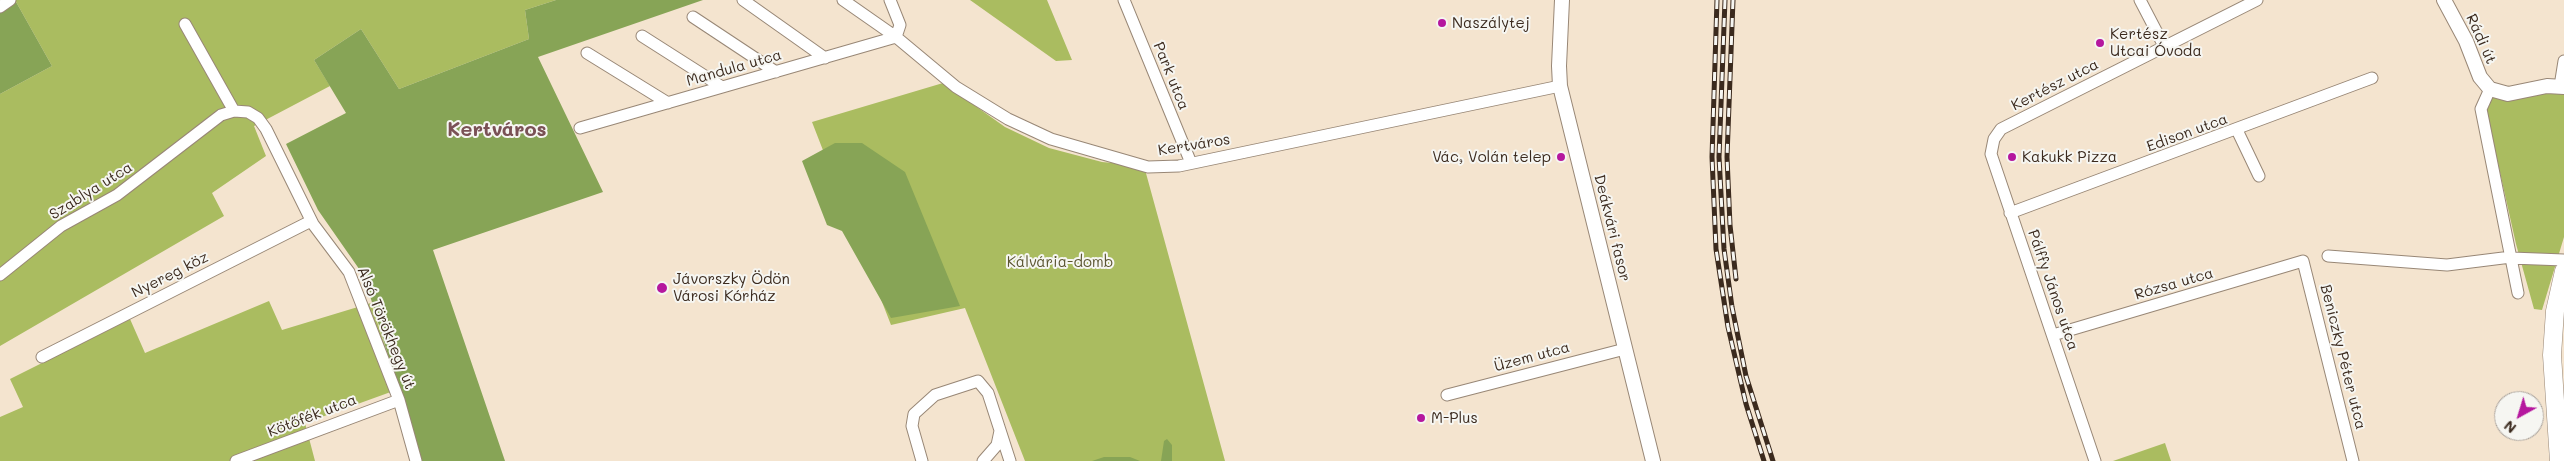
<!DOCTYPE html>
<html>
<head>
<meta charset="utf-8">
<style>
	body { margin:0 }
	#map { position:relative; width:2564px; height:461px; overflow:hidden; background:#f4e4cf; font-family:Mali,sans-serif }
	canvas { display:block }
	.north { position:absolute; left:2494px; top:391px; width:50px; height:50px; box-sizing:border-box; background:#f6f6f2; border:1px solid #aba49d; border-radius:50%; rotate:219deg; font-size:14px; font-weight:700; line-height:20px; text-align:center; color:#3b2a1e }
	.north::after { content:''; display:block; margin:auto; width:18px; height:22px; background:#b5179e; clip-path:polygon(50% 0,100% 100%,50% 72%,0 100%) }
</style>
</head>
<body>
<div id="map">
<canvas width="2564" height="461"></canvas>
<div class="north">N</div>
</div>
<script>
const ctx = document.querySelector('canvas').getContext('2d');
ctx.lineJoin = 'round';
function fill(path, color) {
  ctx.fillStyle = color;
  ctx.fill(path, 'evenodd');
}
function poly(rows) {
  const path = new Path2D();
  for (const r of rows) {
    path.moveTo(r[0], r[1]);
    for (let i = 2; i < r.length; i += 2) path.lineTo(r[i], r[i + 1]);
  }
  return path;
}
function stroke(path, color, width, dash) {
  ctx.strokeStyle = color;
  ctx.lineWidth = width;
  ctx.lineCap = dash ? 'butt' : 'round';
  ctx.setLineDash(dash || []);
  ctx.stroke(path);
}
function label(font, color, halo, rows, align = 'center') {
  ctx.font = font + ' Mali,sans-serif';
  ctx.lineWidth = 4;
  ctx.setLineDash([]);
  ctx.textBaseline = 'middle';
  ctx.strokeStyle = halo;
  ctx.fillStyle = color;
  for (const [text, x, y, turn = 0] of rows) {
    ctx.save();
    ctx.translate(x, y);
    ctx.rotate((+turn || 0) * Math.PI / 180);
    ctx.textAlign = isNaN(turn) ? turn : align;
    if (halo) ctx.strokeText(text, 0, 0);
    ctx.fillText(text, 0, 0);
    ctx.restore();
  }
}
fill(poly([
	[15,0,556,0,525,10,529,39,399,89,361,29,314,60,330,86,254,126,266,156,212,193,224,216,0,346,0,94,52,66],
	[970,0,1047,0,1072,60,1056,61],
	[943,83,1005,127,1049,148,1102,162,1144,166,1225,461,1025,461,965,308,891,325,812,122],
	[2564,91,2564,237,2542,310,2534,309,2516,244,2486,110,2489,97,2503,98],
	[269,301,282,330,371,303,399,389,305,423,315,461,0,461,0,417,23,407,10,379,130,319,145,353],
	[2165,443,2171,461,2113,461]
]), '#aabc60');
fill(poly([
	[0,0,15,0,52,66,0,94],
	[556,0,703,0,538,57,603,192,433,250,505,461,420,461,364,276,318,210,286,144,346,113,314,60,361,29,399,89,529,39,525,10],
	[835,143,862,143,905,172,960,306,891,318,842,231,827,225,802,161],
	[1167,439,1172,445,1172,461,1161,461,1164,441],
	[1104,457,1130,457,1140,461,1092,461]
]), '#87a456');
const minor = poly([
	[743,0,825,58],
	[843,0,896,37,956,87,1008,119,1051,139,1148,167,1179,166,1560,86],
	[890,0,900,25,896,37],
	[1124,0,1191,163],
	[2140,0,2164,46],
	[0,7,10,0],
	[693,17,776,72],
	[185,24,234,111],
	[642,36,722,87],
	[587,53,668,103],
	[2560,86,2564,61],
	[2490,89,2481,109,2518,293],
	[580,128,896,37],
	[2237,130,2259,176],
	[2010,213,2372,78],
	[2328,256,2447,265,2511,257],
	[2511,258,2564,260],
	[0,275,61,226,117,195,221,115,234,111,248,112,258,118,266,129,313,224,349,272,399,400,416,461],
	[2053,335,2303,261,2353,461],
	[42,357,311,221],
	[1447,395,1625,349],
	[236,461,399,400],
	[922,461,912,426,914,414,935,395,978,381,988,393,1010,461],
	[983,461,997,445,1000,431],
	[2095,461,1991,154,1994,139,2001,129,2257,0]
]);
const tertiary = poly([
	[1562,0,1559,66,1560,86,1653,461],
	[2444,0,2466,41,2480,77,2490,89,2508,94,2547,86,2564,87]
]);
const primary = poly([
	[2559,461,2552,355,2555,311,2564,271]
]);
stroke(minor, '#988776', 13);
stroke(tertiary, '#988776', 16);
stroke(primary, '#988776', 19);
stroke(minor, '#fff', 11);
stroke(tertiary, '#fff', 14);
stroke(primary, '#fff', 18);
const rail = poly([
	[1717,0,1712,157,1716,249,1728,327,1746,404,1764,461],
	[1725,0,1719,157,1724,249,1732,307,1746,376,1773,461],
	[1733,0,1727,157,1730,225,1736,279]
]);
stroke(rail, '#3b2a1e', 5);
stroke(rail, '#f6f6f2', 3, [9]);
for (const [x, y, r, color] of [
	[1442,23,5,"#b5179e"],
	[2100,43,5,"#b5179e"],
	[1561,157,5,"#b5179e"],
	[2012,157,5,"#b5179e"],
	[662,288,6,"#b5179e"],
	[1421,418,5,"#b5179e"]
]) {
  const dot = new Path2D();
  dot.arc(x, y, r, 0, 2 * Math.PI);
  ctx.fillStyle = color;
  ctx.fill(dot);
  stroke(dot, '#f6f6f2', 2);
}
label('15px', '#3b2a1e', '#f6f6f2', [
	["Naszálytej",1452,23],
	["Kertész",2110,34],
	["Utcai Óvoda",2110,51],
	["Vác, Volán telep",1551,157,"right"],
	["Kakukk Pizza",2022,157],
	["Jávorszky Ödön",673,279],
	["Városi Kórház",673,296],
	["M-Plus",1431,418]
], 'left');
label('15px', '#3b2a1e', '#f6f6f2', [
	["Rádi út",2481,39,66],
	["Mandula utca",734,68,-16],
	["Park utca",1171,76,68],
	["Kertész utca",2055,85,-27],
	["Edison utca",2187,133,-20],
	["Kertváros",1194,145,-9],
	["Szablya utca",91,191,-32],
	["Deákvári fasor",1612,228,76],
	["Nyereg köz",170,275,-27],
	["Rózsa utca",2174,284,-16],
	["Pálffy János utca",2053,290,71],
	["Alsó Törökhegy út",386,328,68],
	["Üzem utca",1532,357,-15],
	["Beniczky Péter utca",2343,357,76],
	["Kötőfék utca",312,416,-21]
]);
label('15px', '#5c5632', '#f6f6f2', [
	["Kálvária-domb",1060,262]
]);
label('bold 20px', '#7a5155', '#f6f6f2', [
	["Kertváros",497,130]
]);
</script>
</body>
</html>
